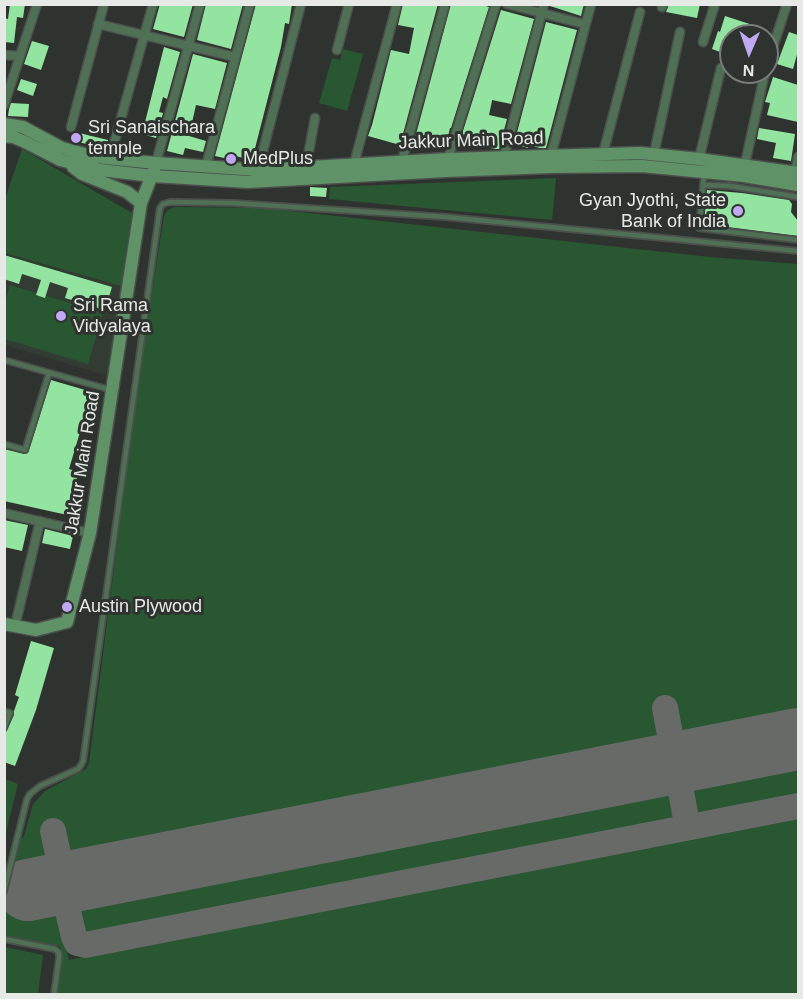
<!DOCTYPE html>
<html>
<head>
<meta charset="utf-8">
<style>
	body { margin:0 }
	#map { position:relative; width:803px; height:999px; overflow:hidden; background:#2f332f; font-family:Helvetica,sans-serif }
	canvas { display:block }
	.frame { position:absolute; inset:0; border:6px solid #e7e9e7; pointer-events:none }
	.north { position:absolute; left:719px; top:24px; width:60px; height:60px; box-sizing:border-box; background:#2f332f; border:2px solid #797c79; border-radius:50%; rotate:182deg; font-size:16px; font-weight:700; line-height:24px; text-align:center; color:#e7e9e7 }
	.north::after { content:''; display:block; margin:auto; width:21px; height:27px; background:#c0a8f3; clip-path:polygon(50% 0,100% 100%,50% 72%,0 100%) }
</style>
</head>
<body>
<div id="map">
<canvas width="803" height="999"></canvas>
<div class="frame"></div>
<div class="north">N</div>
</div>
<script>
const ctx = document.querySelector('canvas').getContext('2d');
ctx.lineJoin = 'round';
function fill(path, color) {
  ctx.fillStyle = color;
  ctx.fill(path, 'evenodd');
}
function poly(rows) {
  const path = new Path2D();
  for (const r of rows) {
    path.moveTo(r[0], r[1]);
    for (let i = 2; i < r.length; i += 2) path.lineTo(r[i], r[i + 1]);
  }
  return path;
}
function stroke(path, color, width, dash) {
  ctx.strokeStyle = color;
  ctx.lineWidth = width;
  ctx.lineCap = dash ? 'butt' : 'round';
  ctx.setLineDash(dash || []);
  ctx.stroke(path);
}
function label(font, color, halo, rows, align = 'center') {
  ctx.font = font + ' Helvetica,sans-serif';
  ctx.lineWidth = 6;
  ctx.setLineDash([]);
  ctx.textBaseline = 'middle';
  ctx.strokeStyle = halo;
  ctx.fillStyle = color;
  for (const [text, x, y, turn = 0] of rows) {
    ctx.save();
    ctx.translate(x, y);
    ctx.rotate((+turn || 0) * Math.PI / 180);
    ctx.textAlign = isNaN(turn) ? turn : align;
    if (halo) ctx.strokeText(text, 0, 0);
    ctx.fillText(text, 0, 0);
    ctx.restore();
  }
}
fill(poly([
	[4,253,121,286,108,376,5,345]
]), '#323c33');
fill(poly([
	[343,49,363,54,347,111,319,103,332,58,340,60],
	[22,149,132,213,121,286,5,253,5,199],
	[556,178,552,220,329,199,330,187],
	[174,207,263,208,710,257,798,264,798,725,688,746,683,743,682,740,675,705,655,708,661,744,660,749,655,752,76,867,73,866,70,863,63,822,43,830,51,868,50,871,23,878,28,906,41,903,53,907,59,914,69,960,798,818,798,994,57,994,63,955,60,947,55,945,9,938,5,936,5,903,21,838,24,836,33,804,45,791,86,769,89,763,129,452,145,338,164,216,168,210],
	[10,285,103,313,88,364,5,339,5,302],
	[798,754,798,796,706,814,699,814,695,810,690,781,691,777,694,774],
	[5,779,18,784,5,836],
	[661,782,664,782,669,786,674,811,673,817,668,820,94,935,87,935,83,931,78,902,79,898,82,895],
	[5,947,43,955,38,994,5,994]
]), '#295732');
stroke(poly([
	[665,708,673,750,673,759,668,764,673,766,677,770,687,824],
	[53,831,63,877,66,879,74,881],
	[74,881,65,889,65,898,74,937,77,943,85,945,798,806]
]), '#676a67', 26);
stroke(poly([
	[28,890,798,739]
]), '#676a67', 62);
fill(poly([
	[10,4,25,4,23,18,17,17,14,43,4,42,4,18,8,19],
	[160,4,193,4,184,37,153,29],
	[206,4,243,4,231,49,197,40],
	[256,4,292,4,289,24,285,23,281,47,252,160,235,156,233,160,215,156],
	[403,4,438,4,400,145,368,136,372,125,391,50,409,54,414,28,398,25],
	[451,4,479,4,489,7,451,128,450,128,446,145,415,138],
	[550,4,584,4,581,16,550,6],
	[669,4,700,4,697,18,666,12],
	[501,10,534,19,511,104,492,100,492,101,489,115,507,119,499,149,495,149,482,146,482,148,461,143,463,131],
	[725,16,765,29,763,36,731,36,731,56,712,49,718,31,720,32],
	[546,22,577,30,546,148,540,148,528,145,528,148,514,144],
	[789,32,798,35,798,51,793,69,777,64],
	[32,41,49,46,41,70,24,64],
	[164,47,180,52,167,99,163,97,159,112,163,113,156,138,142,134],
	[193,54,227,63,215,109,196,105,189,136,206,141,203,152,185,148,183,155,167,151],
	[773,77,798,85,798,122,767,115,770,103,765,102],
	[21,79,37,84,33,96,17,90],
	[11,103,29,104,28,117,8,116,9,109],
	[759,128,795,134,791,161,773,158,776,143,757,139],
	[75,132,108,140,107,149,70,140,72,133],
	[310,187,327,188,326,197,310,196],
	[707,190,742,193,789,200,792,204,791,212,798,221,798,236,704,224],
	[4,255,112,287,105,310,65,298,68,288,50,282,45,298,36,295,41,280,22,274,19,284,4,279],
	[51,380,92,392,69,469,79,472,72,494,85,497,81,518,4,501,4,479,6,471,4,471,4,449,24,454,28,453],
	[4,520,28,525,22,551,4,547],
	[45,529,73,536,70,549,42,543],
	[31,641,54,648,36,710,15,766,4,762,4,736,14,715,14,711,19,697,15,695]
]), '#93e4a0');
const lane = poly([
	[704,174,699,228,798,240],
	[703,185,730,186,798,197],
	[4,360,111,390],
	[4,444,25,450,49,373],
	[4,711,10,713,4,728],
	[4,891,27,799,30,794,40,786,78,769,81,765,83,761,159,214,160,208,163,204,170,202,233,203,446,217,798,251],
	[4,939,55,949,59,953,59,958,54,994]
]);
const street = poly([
	[507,4,584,24],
	[662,7,663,4],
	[98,24,235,57],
	[703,42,715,4],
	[337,50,349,4],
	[4,55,20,56],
	[767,65,787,4],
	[4,105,37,4],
	[71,127,104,4],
	[113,147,153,4],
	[603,154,640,12],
	[654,154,680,32],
	[504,157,544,4],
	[448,159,496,4],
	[699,159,721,68],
	[402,161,445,4],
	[551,161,551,156,591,4],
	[156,163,200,4],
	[354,164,397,4],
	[745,164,765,72],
	[206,166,250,4],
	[306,167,315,118],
	[258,170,301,4],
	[795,173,798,157],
	[4,513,90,533],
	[15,626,40,521]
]);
const secondary = poly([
	[4,124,23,127,62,148,96,157,156,163,258,170,448,159,640,153,699,159,798,173],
	[4,136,13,137,23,141,60,160,100,170,153,176,248,182,446,171,551,167,642,166,744,176,798,185],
	[73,167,82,174,127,192,141,203],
	[4,624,36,630,67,622,90,533,141,203,154,170]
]);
stroke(lane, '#4c504c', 8);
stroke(street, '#4c504c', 11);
stroke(secondary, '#4c504c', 15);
stroke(lane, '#507055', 4.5);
stroke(street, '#507055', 8);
stroke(secondary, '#5f9267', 12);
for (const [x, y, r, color] of [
	[76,138,6,"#c0a8f3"],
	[231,159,6,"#c0a8f3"],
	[738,211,6,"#c0a8f3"],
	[61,316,6,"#c0a8f3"],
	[67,607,6,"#c0a8f3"]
]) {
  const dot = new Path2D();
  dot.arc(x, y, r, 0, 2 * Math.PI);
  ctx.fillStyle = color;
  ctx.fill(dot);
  stroke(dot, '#2f332f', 2);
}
label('18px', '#e7e9e7', '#2f332f', [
	["Sri Sanaischara",88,128],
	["temple",88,149],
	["MedPlus",243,159],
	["Gyan Jyothi, State",726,201,"right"],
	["Bank of India",726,222,"right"],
	["Sri Rama",73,306],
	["Vidyalaya",73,327],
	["Austin Plywood",79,607]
], 'left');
label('18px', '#e7e9e7', '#2f332f', [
	["Jakkur Main Road",471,141,-2],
	["Jakkur Main Road",83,463,-81]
]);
</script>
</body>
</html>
